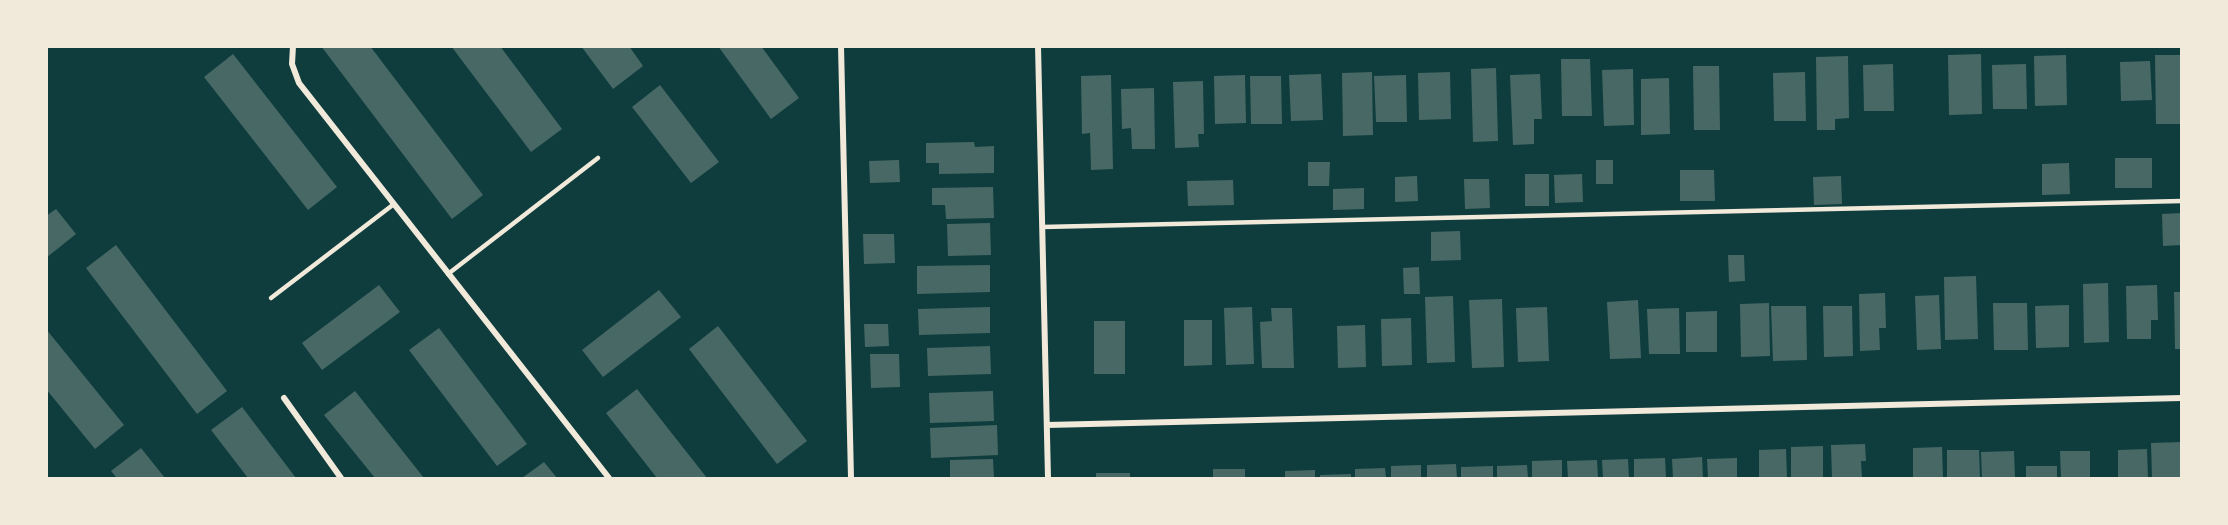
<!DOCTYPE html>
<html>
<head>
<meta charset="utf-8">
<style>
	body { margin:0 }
	#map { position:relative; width:2228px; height:525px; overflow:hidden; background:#0f3d3e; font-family:"PT Sans",sans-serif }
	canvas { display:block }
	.frame { position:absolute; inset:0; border:48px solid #f1e9da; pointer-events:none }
</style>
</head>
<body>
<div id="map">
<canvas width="2228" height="525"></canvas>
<div class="frame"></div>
</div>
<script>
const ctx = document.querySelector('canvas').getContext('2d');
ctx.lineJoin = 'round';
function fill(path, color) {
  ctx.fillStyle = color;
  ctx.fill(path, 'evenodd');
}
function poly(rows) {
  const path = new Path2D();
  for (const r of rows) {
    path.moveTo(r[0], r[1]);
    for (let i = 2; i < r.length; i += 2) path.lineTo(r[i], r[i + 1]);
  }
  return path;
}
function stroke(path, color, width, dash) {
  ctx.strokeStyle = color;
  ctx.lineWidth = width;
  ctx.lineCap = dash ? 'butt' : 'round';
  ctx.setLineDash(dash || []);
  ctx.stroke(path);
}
fill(poly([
	[321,46,370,46,483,195,452,219],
	[451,46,500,46,562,129,531,152],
	[581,46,629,46,643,66,613,89],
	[718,46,761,46,799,98,771,119],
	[233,54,337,187,308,210,204,77],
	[1981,54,1982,114,1949,115,1948,55],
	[2066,55,2067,105,2035,106,2034,56],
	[2155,55,2182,55,2182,124,2156,124],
	[1848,56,1849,118,1835,119,1835,130,1817,130,1816,57],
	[1561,59,1590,59,1592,116,1562,116],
	[2150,61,2152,100,2121,101,2120,62],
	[1893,64,1894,111,1864,111,1863,65],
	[2026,64,2027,109,1993,109,1992,65],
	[1693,66,1719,66,1720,130,1694,130],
	[1496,68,1498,141,1473,142,1471,69],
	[1633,69,1634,125,1604,126,1602,70],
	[1372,72,1373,135,1343,136,1342,73],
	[1450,72,1451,119,1419,120,1418,73],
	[1805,72,1806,121,1774,121,1773,73],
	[1321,74,1323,120,1291,121,1289,75],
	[1540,74,1542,119,1534,119,1534,144,1513,145,1510,75],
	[1111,75,1113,169,1091,170,1090,133,1082,134,1081,76],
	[1245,75,1246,123,1215,124,1214,76],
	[1406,75,1407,122,1376,122,1374,76],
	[1250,76,1281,76,1282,124,1251,124],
	[1669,78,1670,134,1641,135,1641,79],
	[1203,81,1204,134,1198,134,1199,147,1175,148,1173,82],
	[660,85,719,162,691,183,632,107],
	[1154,88,1155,149,1132,149,1131,128,1122,129,1121,89],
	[974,142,975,147,994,146,994,173,939,174,939,163,926,163,926,143],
	[2115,158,2152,158,2152,188,2115,188],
	[899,160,900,182,870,183,869,161],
	[1596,160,1613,160,1613,184,1596,184],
	[1308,162,1330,162,1329,186,1308,186],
	[2069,163,2070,194,2042,195,2042,164],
	[1680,170,1714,170,1715,201,1680,201],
	[1525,174,1549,174,1549,206,1525,206],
	[1582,174,1583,202,1555,203,1554,175],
	[1417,176,1418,201,1395,202,1395,177],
	[1841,176,1842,204,1814,205,1813,177],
	[1464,179,1489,179,1490,208,1465,209],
	[1233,180,1234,205,1188,206,1187,181],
	[993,187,994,218,946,219,945,205,932,205,932,188],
	[1364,188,1364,209,1333,210,1333,189],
	[56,209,76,234,46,258,46,216],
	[2182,213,2182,245,2163,246,2162,214],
	[990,223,991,255,948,256,947,224],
	[1460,231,1461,260,1431,261,1431,232],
	[863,234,894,234,895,263,864,264],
	[116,245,227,391,197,414,86,268],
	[1728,255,1744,255,1745,281,1729,282],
	[990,265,990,292,917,294,917,266],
	[1419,267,1420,294,1404,294,1403,268],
	[1976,276,1978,339,1945,340,1944,277],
	[2108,283,2109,342,2084,343,2083,284],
	[379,285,400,312,322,370,302,343],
	[2157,285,2158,320,2151,320,2151,339,2127,339,2126,286],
	[659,290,681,317,603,377,582,350],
	[2174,292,2182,292,2182,349,2175,349],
	[1885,293,1886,328,1879,328,1880,350,1860,351,1859,294],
	[1939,295,1941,349,1917,350,1915,296],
	[1453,296,1455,362,1427,363,1425,297],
	[1502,299,1504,367,1472,368,1469,300],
	[1638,300,1641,358,1610,359,1607,302],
	[1769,303,1770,356,1741,357,1740,304],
	[1993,303,2027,303,2028,350,1994,350],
	[2069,305,2069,347,2036,348,2035,306],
	[1771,306,1806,306,1807,360,1773,361],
	[1823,306,1852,306,1853,356,1824,357],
	[990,307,990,333,919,335,918,309],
	[1252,307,1254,364,1226,365,1224,308],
	[1547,307,1549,361,1518,362,1516,308],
	[1271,308,1292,308,1294,368,1262,368,1260,322,1272,321],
	[1679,308,1680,354,1649,354,1647,309],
	[1717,311,1717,352,1686,352,1686,312],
	[1411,318,1412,365,1382,366,1381,319],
	[1184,320,1212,320,1212,365,1184,366],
	[1094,321,1125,321,1125,374,1094,374],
	[864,324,888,324,889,346,865,347],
	[1365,325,1366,367,1338,368,1337,326],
	[718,326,807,441,777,464,689,349],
	[439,328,527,444,497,466,409,350],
	[46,329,124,425,95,449,46,389],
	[990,346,991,374,928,376,927,348],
	[870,354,899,354,900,387,871,388],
	[637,389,707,478,657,478,606,413],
	[355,391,424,478,375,478,324,415],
	[993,391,994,421,930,423,929,393],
	[242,407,296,478,248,478,211,430],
	[997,425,998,455,931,458,930,428],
	[2182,442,2182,478,2152,478,2151,443],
	[1865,444,1866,461,1861,461,1862,478,1832,478,1831,445],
	[1823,446,1823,478,1791,478,1791,447],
	[1942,447,1943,478,1913,478,1913,448],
	[141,448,165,478,117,478,111,471],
	[1786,449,1787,478,1759,478,1759,450],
	[2147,449,2148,478,2118,478,2118,450],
	[1947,450,1979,450,1980,478,1947,478],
	[2014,451,2015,478,1982,478,1981,452],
	[2060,451,2090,451,2090,478,2061,478],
	[1702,457,1703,478,1673,478,1672,459],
	[1665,458,1666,478,1634,478,1634,459],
	[1737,458,1737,478,1708,478,1707,459],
	[993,459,994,478,950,478,950,460],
	[1628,459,1629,478,1603,478,1602,460],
	[1562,460,1562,478,1532,478,1532,461],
	[1597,460,1598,478,1568,478,1567,461],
	[544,462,557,478,522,478],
	[1456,464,1457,478,1427,478,1427,465],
	[1421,465,1421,478,1391,478,1391,466],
	[1527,465,1528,478,1497,478,1497,466],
	[1493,466,1493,478,1461,478,1461,467],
	[2026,466,2057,466,2057,478,2026,478],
	[1385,468,1386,478,1355,478,1355,469],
	[1213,469,1245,469,1245,478,1213,478],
	[1315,470,1315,478,1285,478,1285,471],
	[1096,473,1130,473,1130,478,1096,478],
	[1351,474,1351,478,1320,478,1320,475]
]), '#486865');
stroke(poly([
	[1042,227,2182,201],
	[448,274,598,158],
	[271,298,394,204]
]), '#f1e9da', 4.5);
stroke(poly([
	[293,46,292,64,299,83,609,478],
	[841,46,851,478],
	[1038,46,1048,478],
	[284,398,341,478],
	[1047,425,2182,398]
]), '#f1e9da', 6);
</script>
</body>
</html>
